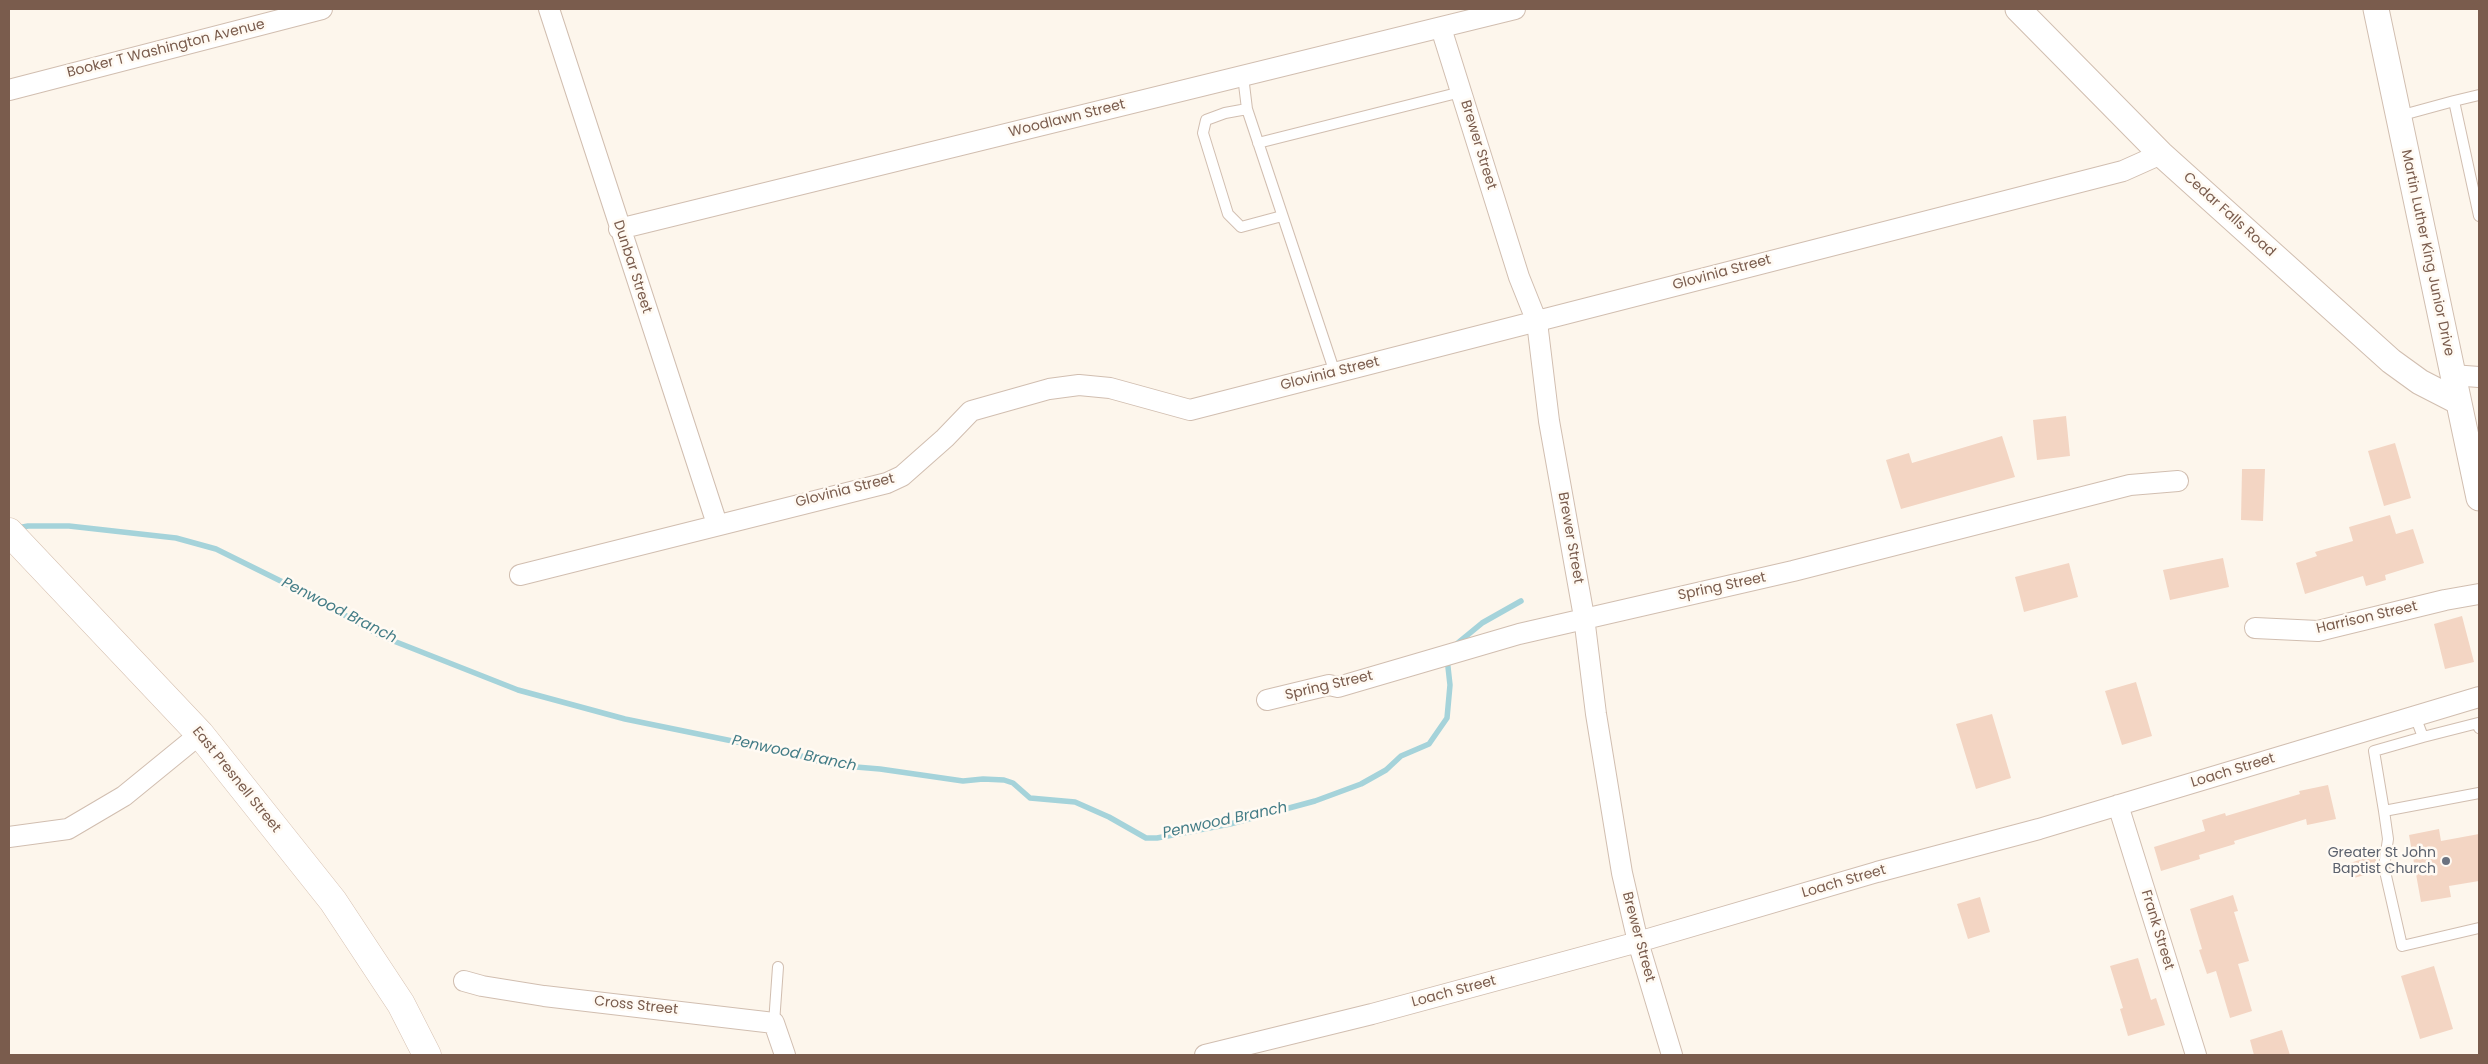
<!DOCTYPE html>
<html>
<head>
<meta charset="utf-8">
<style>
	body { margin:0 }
	#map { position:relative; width:2488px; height:1064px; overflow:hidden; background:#fdf6ec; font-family:Poppins,sans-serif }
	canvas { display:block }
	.frame { position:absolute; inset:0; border:10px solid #7a5c4d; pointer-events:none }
</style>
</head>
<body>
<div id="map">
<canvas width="2488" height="1064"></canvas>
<div class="frame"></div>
</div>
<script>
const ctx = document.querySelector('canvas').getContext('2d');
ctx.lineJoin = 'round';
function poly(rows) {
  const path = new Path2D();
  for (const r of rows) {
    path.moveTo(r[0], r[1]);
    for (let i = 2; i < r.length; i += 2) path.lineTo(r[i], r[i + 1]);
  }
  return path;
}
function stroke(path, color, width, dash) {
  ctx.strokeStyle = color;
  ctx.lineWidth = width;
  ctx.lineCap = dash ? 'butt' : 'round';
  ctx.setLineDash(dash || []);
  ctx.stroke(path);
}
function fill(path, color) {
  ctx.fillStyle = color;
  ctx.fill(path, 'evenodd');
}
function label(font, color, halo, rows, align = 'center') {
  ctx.font = font + ' Poppins,sans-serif';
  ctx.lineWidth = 5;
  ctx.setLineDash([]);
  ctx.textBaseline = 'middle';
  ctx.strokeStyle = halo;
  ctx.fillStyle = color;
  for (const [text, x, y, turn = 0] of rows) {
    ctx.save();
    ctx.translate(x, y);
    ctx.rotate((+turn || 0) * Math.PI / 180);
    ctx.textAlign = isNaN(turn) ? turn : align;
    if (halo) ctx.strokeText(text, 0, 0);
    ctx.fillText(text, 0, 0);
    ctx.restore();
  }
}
stroke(poly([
	[17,528,28,526,69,526,176,538,216,549,313,597,381,636,518,690,625,719,791,753,832,765,880,769,963,781,983,779,1004,780,1013,783,1030,798,1075,802,1109,817,1146,838,1157,838,1230,824,1315,801,1361,784,1386,770,1401,756,1429,744,1447,718,1450,685,1447,658],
	[1454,646,1482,623,1521,601]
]), '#a5d3da', 5.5);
fill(poly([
	[2066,416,2070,456,2037,460,2033,420],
	[2002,436,2015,477,1901,509,1886,460,1909,453,1912,463],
	[2395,443,2411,498,2384,506,2368,451],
	[2242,469,2265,469,2263,521,2241,520],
	[2390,515,2396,534,2413,529,2424,563,2385,575,2386,580,2366,586,2363,576,2305,594,2296,563,2317,556,2315,552,2353,541,2349,527],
	[2223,558,2229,587,2170,600,2163,570],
	[2069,563,2078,597,2024,612,2015,577],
	[2462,616,2474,662,2445,669,2434,624],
	[2136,682,2152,736,2122,745,2105,691],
	[1992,714,2011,778,1976,789,1956,724],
	[2328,785,2336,819,2307,825,2306,819,2234,841,2235,844,2199,855,2200,859,2161,871,2154,847,2205,831,2202,820,2225,813,2226,816,2300,794,2299,791],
	[2439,829,2441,841,2479,834,2479,881,2449,886,2451,897,2421,902,2409,835],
	[2375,855,2378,871,2354,878,2350,863],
	[2233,895,2238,911,2234,912,2249,961,2238,964,2252,1011,2230,1018,2216,971,2207,974,2199,950,2202,949,2190,909],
	[1980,897,1990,932,1968,939,1957,904],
	[2138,958,2151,1000,2156,998,2165,1025,2128,1036,2120,1009,2123,1008,2110,966],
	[2434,966,2453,1029,2420,1039,2401,976],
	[2282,1030,2290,1055,2254,1055,2250,1040]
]), '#f3d5c3');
const service = poly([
	[1243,76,1247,109,1335,373],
	[2454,101,2479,95],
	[1247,109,1225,113,1206,120,1203,133,1228,214,1241,227,1282,216],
	[2399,116,2454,101,2479,216],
	[1258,143,1461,92],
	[2415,716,2423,737,2374,751,2384,811,2479,793],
	[2423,737,2478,723,2479,728],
	[2384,811,2388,839,2384,867,2402,946,2479,928],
	[774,1023,778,967]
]);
const minor = poly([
	[549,9,717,524],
	[1441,28,1519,277,1537,322,1549,421,1584,617,1596,714,1622,873,1638,942,1672,1055],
	[9,90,322,9],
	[619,229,1515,9],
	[2452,375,2479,377],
	[520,575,887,483,902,476,945,438,971,411,1049,389,1079,385,1110,388,1190,410,2123,171,2161,154],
	[2255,628,2318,631,2445,600,2479,594],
	[1267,700,1329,685,1338,687,1519,634,1793,571,2130,485,2178,481],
	[2118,805,2196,1055],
	[9,837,68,829,124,796,200,734],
	[464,981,482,986,544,996,774,1023,785,1055],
	[1205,1055,1372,1014,1638,942,1877,872,2039,829,2479,697]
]);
const tertiary = poly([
	[2018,9,2161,154,2391,361,2420,382,2457,401],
	[2376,9,2479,498]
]);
const secondary = poly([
	[9,532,200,734,333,901,401,1004,427,1055]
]);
stroke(service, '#d1beb0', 12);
stroke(minor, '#d1beb0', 22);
stroke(tertiary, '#d1beb0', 27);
stroke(secondary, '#d6c0b0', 29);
stroke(service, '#fff', 10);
stroke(minor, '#fff', 20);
stroke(tertiary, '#fff', 25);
stroke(secondary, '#fff', 28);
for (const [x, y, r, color] of [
	[2446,861,5,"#6b7280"]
]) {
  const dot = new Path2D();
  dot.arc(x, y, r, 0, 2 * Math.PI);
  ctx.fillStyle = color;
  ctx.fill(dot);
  stroke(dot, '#fffaf3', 2);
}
label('14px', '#7a5c4d', '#fffaf3', [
	["Booker T Washington Avenue",166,49,-14],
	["Woodlawn Street",1067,119,-14],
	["Brewer Street",1478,145,73],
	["Cedar Falls Road",2229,215,42],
	["Martin Luther King Junior Drive",2427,253,78],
	["Dunbar Street",632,267,72],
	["Glovinia Street",1722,273,-15],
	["Glovinia Street",1330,374,-14],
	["Glovinia Street",845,491,-14],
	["Brewer Street",1570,538,80],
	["Spring Street",1722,587,-12],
	["Harrison Street",2367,618,-13],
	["Spring Street",1329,686,-13],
	["Loach Street",2233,771,-17],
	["East Presnell Street",236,780,51],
	["Loach Street",1844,882,-16],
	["Frank Street",2157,930,73],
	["Brewer Street",1638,937,75],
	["Loach Street",1454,992,-15],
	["Cross Street",636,1006,6]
]);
label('14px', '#5b616d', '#fffaf3', [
	["Greater St John",2436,853],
	["Baptist Church",2436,869]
], 'right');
label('italic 15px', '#437c86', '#fffaf3', [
	["Penwood Branch",339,611,27],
	["Penwood Branch",794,754,12],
	["Penwood Branch",1225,821,-12]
]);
</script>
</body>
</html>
